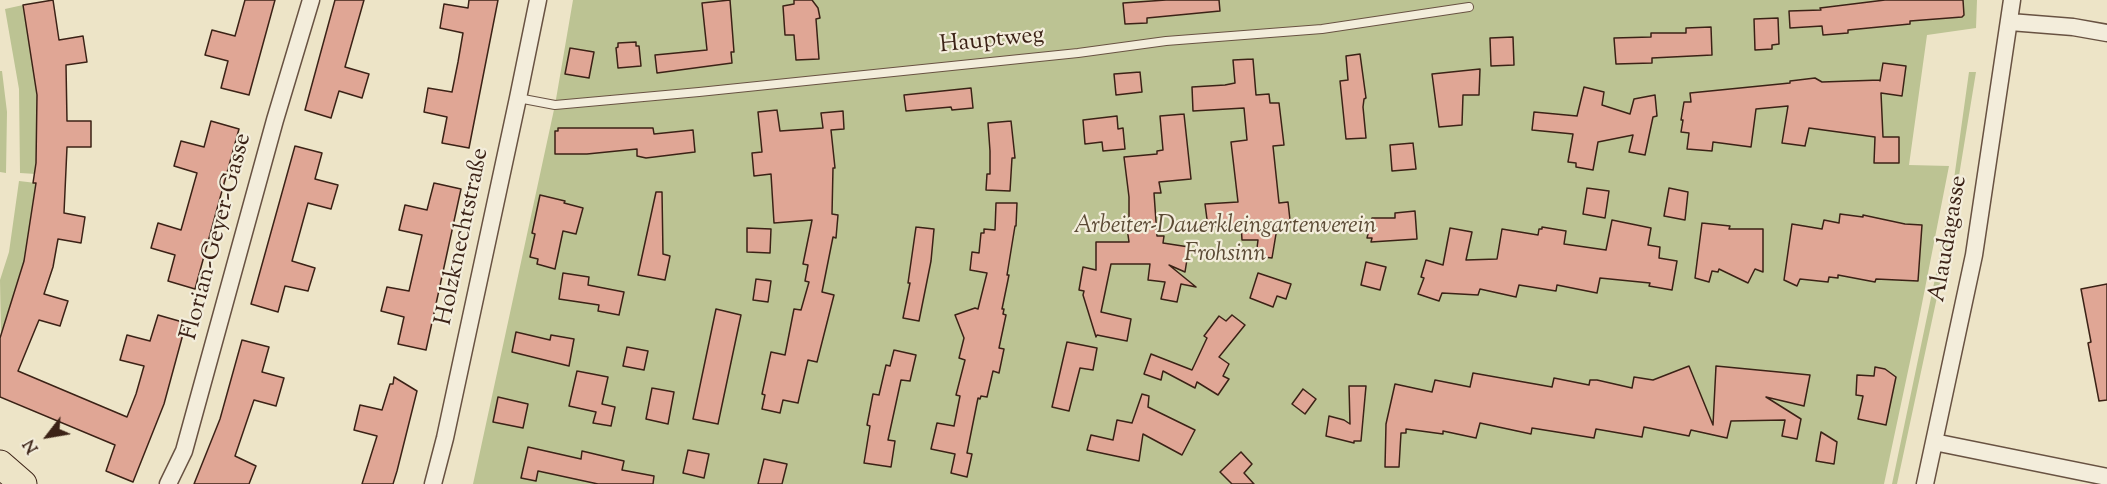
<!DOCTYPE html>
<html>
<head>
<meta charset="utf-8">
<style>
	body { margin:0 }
	#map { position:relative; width:2107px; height:484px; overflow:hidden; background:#ede4c7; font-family:"Sorts Mill Goudy",serif }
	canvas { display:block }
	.north { position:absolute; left:18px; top:406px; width:60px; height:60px; -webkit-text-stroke:4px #f3eddb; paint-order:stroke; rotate:239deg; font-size:16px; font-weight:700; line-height:24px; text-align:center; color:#3b2216 }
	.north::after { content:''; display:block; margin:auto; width:21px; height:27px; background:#3b2216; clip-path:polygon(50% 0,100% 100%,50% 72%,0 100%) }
</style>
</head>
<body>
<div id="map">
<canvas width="2107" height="484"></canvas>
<div class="north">N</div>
</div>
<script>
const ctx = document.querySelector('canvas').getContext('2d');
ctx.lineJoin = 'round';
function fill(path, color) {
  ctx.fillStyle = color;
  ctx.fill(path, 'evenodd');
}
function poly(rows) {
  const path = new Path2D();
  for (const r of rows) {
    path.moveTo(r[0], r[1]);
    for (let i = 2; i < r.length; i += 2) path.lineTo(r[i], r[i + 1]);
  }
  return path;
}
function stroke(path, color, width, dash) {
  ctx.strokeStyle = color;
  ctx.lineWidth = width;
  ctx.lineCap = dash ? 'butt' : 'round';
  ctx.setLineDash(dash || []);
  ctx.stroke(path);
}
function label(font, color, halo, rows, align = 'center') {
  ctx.font = font + ' "Sorts Mill Goudy",serif';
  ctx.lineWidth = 4.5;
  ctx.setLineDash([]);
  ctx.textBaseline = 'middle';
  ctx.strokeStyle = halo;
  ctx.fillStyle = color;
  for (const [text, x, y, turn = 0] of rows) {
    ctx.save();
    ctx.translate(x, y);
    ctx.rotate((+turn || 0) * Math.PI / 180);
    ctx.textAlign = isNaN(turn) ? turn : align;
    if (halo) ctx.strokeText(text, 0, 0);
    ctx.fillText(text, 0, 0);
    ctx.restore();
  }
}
fill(poly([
	[573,0,1977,0,1976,28,1927,35,1909,165,1949,166,1918,324,1884,484,473,484,555,105],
	[23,5,37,95,36,174,20,173,19,89,5,9],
	[0,71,2,71,7,112,6,173,0,172],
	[1969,72,1976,72,1946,255,1897,484,1892,484,1937,269,1954,179],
	[19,181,36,183,24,261,1,335,0,280,9,252]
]), '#bcc393');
const building = poly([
	[53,0,59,40,83,36,87,62,66,65,67,121,91,121,91,147,67,147,64,213,85,217,81,243,58,239,53,267,44,294,68,301,60,326,39,320,18,371,127,417,136,394,144,366,120,360,127,335,150,341,158,315,186,323,164,404,133,482,106,471,115,445,0,397,0,338,24,261,36,183,33,183,36,163,37,95,23,5,53,0],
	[245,0,275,0,249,95,221,88,228,61,205,55,212,30,235,36,245,0],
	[335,0,364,0,345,67,369,74,362,98,339,91,331,118,305,110,335,0],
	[469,0,498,0,469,148,442,143,447,117,424,112,428,88,452,92,458,62,463,33,440,28,444,4,468,8,469,0],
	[730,0,734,52,731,52,732,63,657,73,655,55,707,50,702,3,730,0],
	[794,0,812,0,818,8,820,18,816,19,819,59,796,60,794,35,785,35,783,6,794,4,794,0],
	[1166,0,1219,0,1220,11,1147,18,1147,23,1125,24,1123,3,1166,0],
	[1885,0,1963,0,1964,15,1962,17,1910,21,1910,24,1848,30,1848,33,1823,35,1822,26,1790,28,1789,11,1821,10,1820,8,1885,0],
	[1778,18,1779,44,1772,45,1772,49,1755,50,1754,19,1778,18],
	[1711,27,1712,55,1652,58,1652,63,1616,64,1614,38,1651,37,1651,33,1686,33,1686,28,1711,27],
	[1513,37,1514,65,1491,66,1490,38,1513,37],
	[636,42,636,46,639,46,641,66,618,68,616,48,618,47,618,43,636,42],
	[570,48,594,52,589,78,565,74,570,48],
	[1360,54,1366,98,1364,99,1363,107,1366,138,1346,139,1340,81,1348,80,1346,56,1360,54],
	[1253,59,1256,95,1269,94,1270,103,1279,103,1284,145,1273,146,1279,203,1288,202,1290,220,1278,222,1272,258,1256,256,1258,240,1242,240,1241,224,1208,227,1205,204,1238,202,1231,142,1247,140,1244,108,1193,111,1192,87,1225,85,1235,83,1233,60,1253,59],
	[1883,63,1906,66,1902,96,1881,93,1883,137,1899,137,1899,163,1874,163,1875,137,1809,128,1805,146,1782,143,1788,106,1756,109,1751,147,1713,142,1712,151,1687,149,1689,133,1681,132,1683,120,1681,120,1684,102,1691,102,1690,93,1790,83,1790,81,1815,78,1822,82,1880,80,1880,81,1883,63],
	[1480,69,1479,95,1463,95,1462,125,1439,127,1432,74,1480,69],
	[1140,72,1142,92,1116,95,1114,74,1140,72],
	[1584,87,1604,92,1602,105,1630,114,1634,99,1655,95,1657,116,1653,117,1645,155,1629,152,1633,135,1598,142,1593,170,1576,167,1576,163,1568,162,1573,134,1532,130,1534,112,1577,116,1584,87],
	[971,88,973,108,952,110,951,107,906,111,904,95,971,88],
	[777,110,780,131,823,128,821,113,843,111,844,129,831,130,835,168,833,168,832,214,838,215,836,238,833,237,822,292,834,295,817,362,808,360,798,403,783,400,780,413,762,409,765,395,762,394,771,352,785,355,794,309,801,310,809,282,805,281,808,265,803,264,812,220,774,223,771,174,754,176,752,153,762,152,758,112,777,110],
	[1184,114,1191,179,1159,182,1161,193,1154,193,1157,236,1164,236,1163,243,1189,247,1185,272,1169,265,1196,287,1181,284,1177,302,1161,299,1165,282,1148,280,1150,264,1111,264,1101,312,1131,319,1127,341,1097,335,1096,337,1083,295,1084,291,1079,290,1083,267,1096,270,1096,242,1129,242,1126,221,1129,220,1129,197,1124,157,1157,154,1157,151,1163,150,1160,116,1184,114],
	[1117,116,1118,129,1123,128,1125,149,1103,151,1102,142,1085,144,1083,120,1117,116],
	[211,121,239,129,195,289,168,281,175,255,151,248,158,223,181,230,197,173,174,166,181,141,204,147,211,121],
	[1011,121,1015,158,1012,158,1010,191,986,190,987,174,990,174,990,151,988,123,1011,121],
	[558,128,653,128,654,134,693,130,695,152,646,158,637,156,637,149,587,154,555,154,555,131,558,131,558,128],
	[1413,143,1416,169,1392,171,1390,145,1413,143],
	[295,146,322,153,315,179,338,185,331,209,308,203,292,261,315,268,308,291,285,286,278,312,251,304,295,146],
	[434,183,461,189,426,350,398,344,404,317,381,311,387,287,409,291,422,235,399,230,405,205,427,210,434,183],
	[1587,188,1609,191,1605,218,1583,214,1587,188],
	[1669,188,1688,192,1685,220,1664,216,1669,188],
	[656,192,662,192,663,254,670,256,665,280,638,275,656,192],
	[540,195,565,201,564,203,583,208,576,234,563,231,555,269,537,264,538,259,530,257,535,234,532,233,540,195],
	[996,203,1017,203,1016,226,1015,226,1007,275,1009,275,1002,309,1004,309,1003,314,1006,315,999,348,1004,349,999,373,993,371,987,397,981,396,980,399,978,398,967,453,972,454,967,477,951,473,955,454,931,449,937,423,954,426,960,396,956,395,965,360,959,358,964,338,955,315,975,308,978,309,987,273,970,270,972,252,979,253,981,233,984,233,984,229,995,230,996,203],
	[1415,211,1417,239,1371,242,1372,238,1367,238,1372,218,1395,218,1395,213,1415,211],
	[1840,214,1863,217,1863,215,1905,224,1922,225,1918,281,1876,279,1875,282,1838,275,1838,278,1829,277,1828,282,1800,279,1797,286,1784,280,1792,224,1822,229,1824,220,1839,223,1840,214],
	[1612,220,1651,228,1648,245,1660,247,1659,258,1677,261,1672,290,1649,286,1650,283,1600,278,1597,293,1557,285,1556,291,1519,285,1516,297,1480,289,1478,295,1442,293,1439,301,1418,294,1424,278,1421,277,1426,260,1443,265,1450,228,1472,232,1466,260,1497,259,1502,229,1538,235,1539,229,1542,229,1542,227,1566,231,1564,244,1606,250,1612,220],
	[1702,223,1730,226,1729,229,1763,229,1763,272,1755,269,1748,283,1719,269,1718,272,1712,271,1709,282,1695,278,1702,223],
	[916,227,934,229,931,261,919,321,903,318,910,283,908,283,916,227],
	[747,228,771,229,770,253,747,252,747,228],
	[1366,262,1386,267,1380,290,1361,285,1366,262],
	[563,273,589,277,588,285,624,292,619,315,598,311,599,305,559,299,563,273],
	[1258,273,1291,284,1286,299,1277,296,1273,307,1250,298,1258,273],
	[756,279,771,281,768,302,753,300,756,279],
	[2107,284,2107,400,2099,401,2088,343,2091,342,2081,289,2107,284],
	[716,309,741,315,718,424,693,419,716,309],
	[1232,315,1245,325,1219,357,1229,364,1223,376,1229,379,1218,395,1197,382,1195,388,1163,371,1161,380,1144,374,1151,354,1192,370,1207,338,1204,336,1219,316,1226,321,1232,315],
	[516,332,550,340,551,335,574,339,569,366,512,352,516,332],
	[242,340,269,347,262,372,284,378,276,406,254,400,235,456,256,466,249,484,194,484,220,419,242,340],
	[1067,342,1097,348,1093,370,1080,368,1069,411,1052,407,1067,342],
	[627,347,648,351,644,370,623,366,627,347],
	[894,350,916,355,910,381,901,380,888,440,895,441,891,467,864,463,870,426,867,425,873,394,879,395,886,365,890,366,894,350],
	[1689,366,1713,425,1716,366,1810,375,1804,406,1766,397,1801,419,1797,439,1782,436,1785,420,1731,421,1727,438,1691,430,1689,436,1644,427,1642,437,1596,429,1594,438,1532,428,1531,434,1480,423,1476,438,1443,431,1443,434,1406,429,1406,433,1401,433,1399,467,1385,467,1386,424,1395,384,1432,392,1435,380,1470,387,1473,373,1552,387,1554,378,1589,385,1590,380,1597,380,1632,388,1634,377,1653,380,1689,366],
	[1875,367,1885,369,1896,377,1886,425,1858,419,1863,396,1856,395,1857,375,1874,376,1875,367],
	[577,371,608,377,602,404,615,407,611,426,593,423,596,412,569,406,577,371],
	[394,377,417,391,397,471,393,484,362,484,377,436,354,430,360,405,382,410,390,384,393,384,394,377],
	[1349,386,1366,386,1361,441,1354,441,1354,443,1326,436,1329,416,1344,420,1350,424,1349,386],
	[652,388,674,392,668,424,646,419,652,388],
	[1303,389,1316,399,1305,414,1292,404,1303,389],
	[1142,394,1149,396,1148,407,1195,430,1182,455,1143,434,1139,461,1087,450,1091,435,1113,440,1117,420,1132,423,1142,394],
	[498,397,528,404,523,428,493,422,498,397],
	[1821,432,1837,442,1834,464,1816,461,1821,432],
	[528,447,581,459,582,451,624,461,622,470,654,476,653,484,598,484,538,471,536,481,521,478,528,447],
	[688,450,709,454,704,478,683,473,688,450],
	[1241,452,1252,464,1244,473,1254,484,1232,484,1220,472,1241,452],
	[764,459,787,464,782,484,758,484,764,459]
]);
fill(building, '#e0a695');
stroke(building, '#3b2216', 1.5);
const lane = poly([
	[518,98,555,105,699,92,1078,53,1166,41,1322,29,1469,7]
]);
const street = poly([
	[2010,22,2073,27,2107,33],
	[1934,442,2107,477],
	[168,484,184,451,275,120,311,0],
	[433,484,445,438,518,98,538,0],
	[1925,484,1974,255,2012,0]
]);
const primary = poly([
	[0,464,23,484]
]);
stroke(lane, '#685242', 10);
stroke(street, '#685242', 19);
stroke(primary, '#3b2216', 29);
stroke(lane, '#f3eddb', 8);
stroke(street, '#f3eddb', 16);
stroke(primary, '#ede4c7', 27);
label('24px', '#3b2216', '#f3eddb', [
	["Hauptweg",992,42,-6],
	["Florian-Geyer-Gasse",218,237,-75],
	["Holzknechtstraße",464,237,-78],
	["Alaudagasse",1950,239,-80]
]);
label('italic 24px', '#5b4a35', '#f3eddb', [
	["Arbeiter-Dauerkleingartenverein",1225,228],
	["Frohsinn",1225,256]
]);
</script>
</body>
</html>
